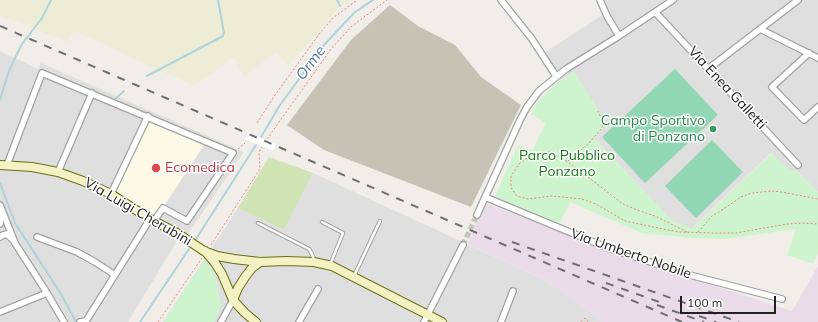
<!DOCTYPE html>
<html>
<head>
<meta charset="utf-8">
<style>
	body { margin:0 }
	#map { position:relative; width:818px; height:322px; overflow:hidden; background:#f1eee9; font-family:Mulish,sans-serif }
	canvas { display:block }
	.scale { position:absolute; left:680px; top:296px; width:96px; height:18px; box-sizing:border-box; border:2px solid #212121; border-top:0; padding-left:5px; font-size:12px; line-height:14px; white-space:nowrap; color:#212121; -webkit-text-stroke:3px #fff; paint-order:stroke }
</style>
</head>
<body>
<div id="map">
<canvas width="818" height="322"></canvas>
<div class="scale">100 m</div>
</div>
<script>
const ctx = document.querySelector('canvas').getContext('2d');
ctx.lineJoin = 'round';
function fill(path, color) {
  ctx.fillStyle = color;
  ctx.fill(path, 'evenodd');
}
function poly(rows) {
  const path = new Path2D();
  for (const r of rows) {
    path.moveTo(r[0], r[1]);
    for (let i = 2; i < r.length; i += 2) path.lineTo(r[i], r[i + 1]);
  }
  return path;
}
function stroke(path, color, width, dash) {
  ctx.strokeStyle = color;
  ctx.lineWidth = width;
  ctx.lineCap = dash ? 'butt' : 'round';
  ctx.setLineDash(dash || []);
  ctx.stroke(path);
}
function label(font, color, halo, rows, align = 'center') {
  ctx.font = font + ' Mulish,sans-serif';
  ctx.lineWidth = 3;
  ctx.setLineDash([]);
  ctx.textBaseline = 'middle';
  ctx.strokeStyle = halo;
  ctx.fillStyle = color;
  for (const [text, x, y, turn = 0] of rows) {
    ctx.save();
    ctx.translate(x, y);
    ctx.rotate((+turn || 0) * Math.PI / 180);
    ctx.textAlign = isNaN(turn) ? turn : align;
    if (halo) ctx.strokeText(text, 0, 0);
    ctx.fillText(text, 0, 0);
    ctx.restore();
  }
}
fill(poly([
	[597,0,818,0,818,192,796,170,790,172,771,153,692,228,673,222,594,138,607,125,574,72,561,80,544,53,604,14],
	[0,51,38,69,41,63,244,152,181,244,177,241,128,322,0,322],
	[313,173,543,279,573,298,602,322,163,322,238,208,284,230]
]), '#dfdfdf');
fill(poly([
	[485,203,622,256,792,311,818,266,818,322,602,322,573,298,543,279,468,244]
]), '#e9dce8');
fill(poly([
	[148,116,206,142,154,221,111,194]
]), '#fcfae7');
fill(poly([
	[390,5,418,26,455,45,481,77,521,105,471,207,324,150,287,125,351,40]
]), '#c4c3b5');
fill(poly([
	[0,0,350,0,342,5,288,66,276,52,244,77,234,57,194,86,74,31,67,42,0,15]
]), '#ededd7');
fill(poly([
	[269,157,313,173,284,230,238,208]
]), '#d0e4b6');
fill(poly([
	[574,72,608,125,594,138,673,222,693,228,772,153,790,171,796,170,818,192,818,253,813,264,787,255,796,229,724,239,694,238,642,233,570,202,560,223,495,197,518,145,532,151,546,123,531,114,537,103,554,85],
	[204,260,210,267,216,278,221,306,214,322,164,322]
]), '#cdf4cc');
fill(poly([
	[675,69,718,115,645,183,602,137],
	[712,140,743,172,696,218,665,186]
]), '#91d6b5');
fill(poly([
	[248,132,276,144,273,151,245,139]
]), '#fff');
stroke(poly([
	[337,0,340,6],
	[147,76,223,36,224,33,218,0],
	[0,100,9,71,17,54,22,44,42,18,51,0],
	[113,101,124,91],
	[261,137,280,105,323,46,354,13,373,0],
	[0,183,15,223,61,294,76,322],
	[196,239,256,145],
	[140,322,189,249]
]), '#afd3d9', 2);
stroke(poly([
	[463,245,477,215]
]), '#c7c5c1', 5.5, [5.5, 3]);
const lane = poly([
	[322,222,343,233,330,265],
	[258,223,309,249,312,254,314,260],
	[354,276,380,221]
]);
const street = poly([
	[501,0,532,39,556,76],
	[600,0,607,16,619,36],
	[655,12,798,165],
	[760,29,818,58],
	[809,53,772,87,804,120,818,107],
	[708,69,798,0],
	[7,165,42,73,233,153,187,221,163,208,154,221],
	[58,172,92,93],
	[111,194,148,116],
	[485,197,608,248,686,274,782,299],
	[0,205,15,243,47,293,64,322],
	[477,215,520,120,527,107,539,91,566,69,619,36,673,0],
	[0,224,1,212],
	[0,237,3,235,7,234,14,241],
	[37,237,77,252,95,262,115,275],
	[0,312,47,293],
	[80,322,86,321,150,219],
	[221,322,233,300],
	[299,322,318,289],
	[424,322,463,245],
	[501,322,513,291]
]);
const secondary = poly([
	[0,165,32,167,58,172,83,181,111,194,150,219,177,233,204,251,217,256,234,259,260,262,286,261,314,262,332,266,442,322],
	[205,251,215,263,222,274,233,300,245,313,256,322],
	[233,300,238,288,245,277,252,268,260,262]
]);
stroke(lane, '#a2a2a2', 4.5);
stroke(street, '#a2a2a2', 8);
stroke(secondary, '#6d6f12', 10);
stroke(poly([
	[257,123,275,95,320,33,333,18,357,0],
	[267,139,331,49,352,26,387,0],
	[238,149,245,143],
	[568,161,589,143,602,128,603,122,598,111],
	[687,232,655,216,637,210,623,204,571,164,560,157,549,152,538,153,526,159,520,163,511,176,511,188,517,196,528,199,552,196,582,199,596,204,625,221,668,230,680,232,712,233,736,233,787,224,803,223,818,224],
	[698,232,713,215,719,212,741,197,752,193,771,191,782,192,818,199],
	[211,245,260,169,259,152,262,147],
	[158,322,202,258],
	[581,322,585,318,589,322]
]), '#eb8280', 1, [2, 2]);
stroke(lane, '#fff', 2.5);
stroke(street, '#fff', 5.5);
stroke(secondary, '#f3f2c4', 8);
stroke(poly([
	[0,26,682,322],
	[512,242,739,322],
	[606,283,665,304],
	[657,305,704,322],
	[699,316,716,322]
]), '#6f6f6f', 2, [8, 8]);
for (const [x, y, r, color] of [
	[713,129,4,"#2e9e5b"],
	[156,168,5,"#e0444e"]
]) {
  const dot = new Path2D();
  dot.arc(x, y, r, 0, 2 * Math.PI);
  ctx.fillStyle = color;
  ctx.fill(dot);
  stroke(dot, '#fff', 1.5);
}
label('14px', '#212121', '#fff', [
	["Via Enea Galletti",727,88,47],
	["Via Luigi Cherubini",138,212,30],
	["Via Umberto Nobile",631,254,19]
]);
label('14px', '#27864d', '#fff', [
	["Campo Sportivo",705,121],
	["di Ponzano",705,137]
], 'right');
label('14px', '#197619', '#fff', [
	["Parco Pubblico",567,156],
	["Ponzano",567,172]
]);
label('14px', '#be3a42', '#fff', [
	["Ecomedica",165,168]
], 'left');
label('italic 15px', '#507a99', '#fff', [
	["Orme",311,63,-53]
]);
</script>
</body>
</html>
